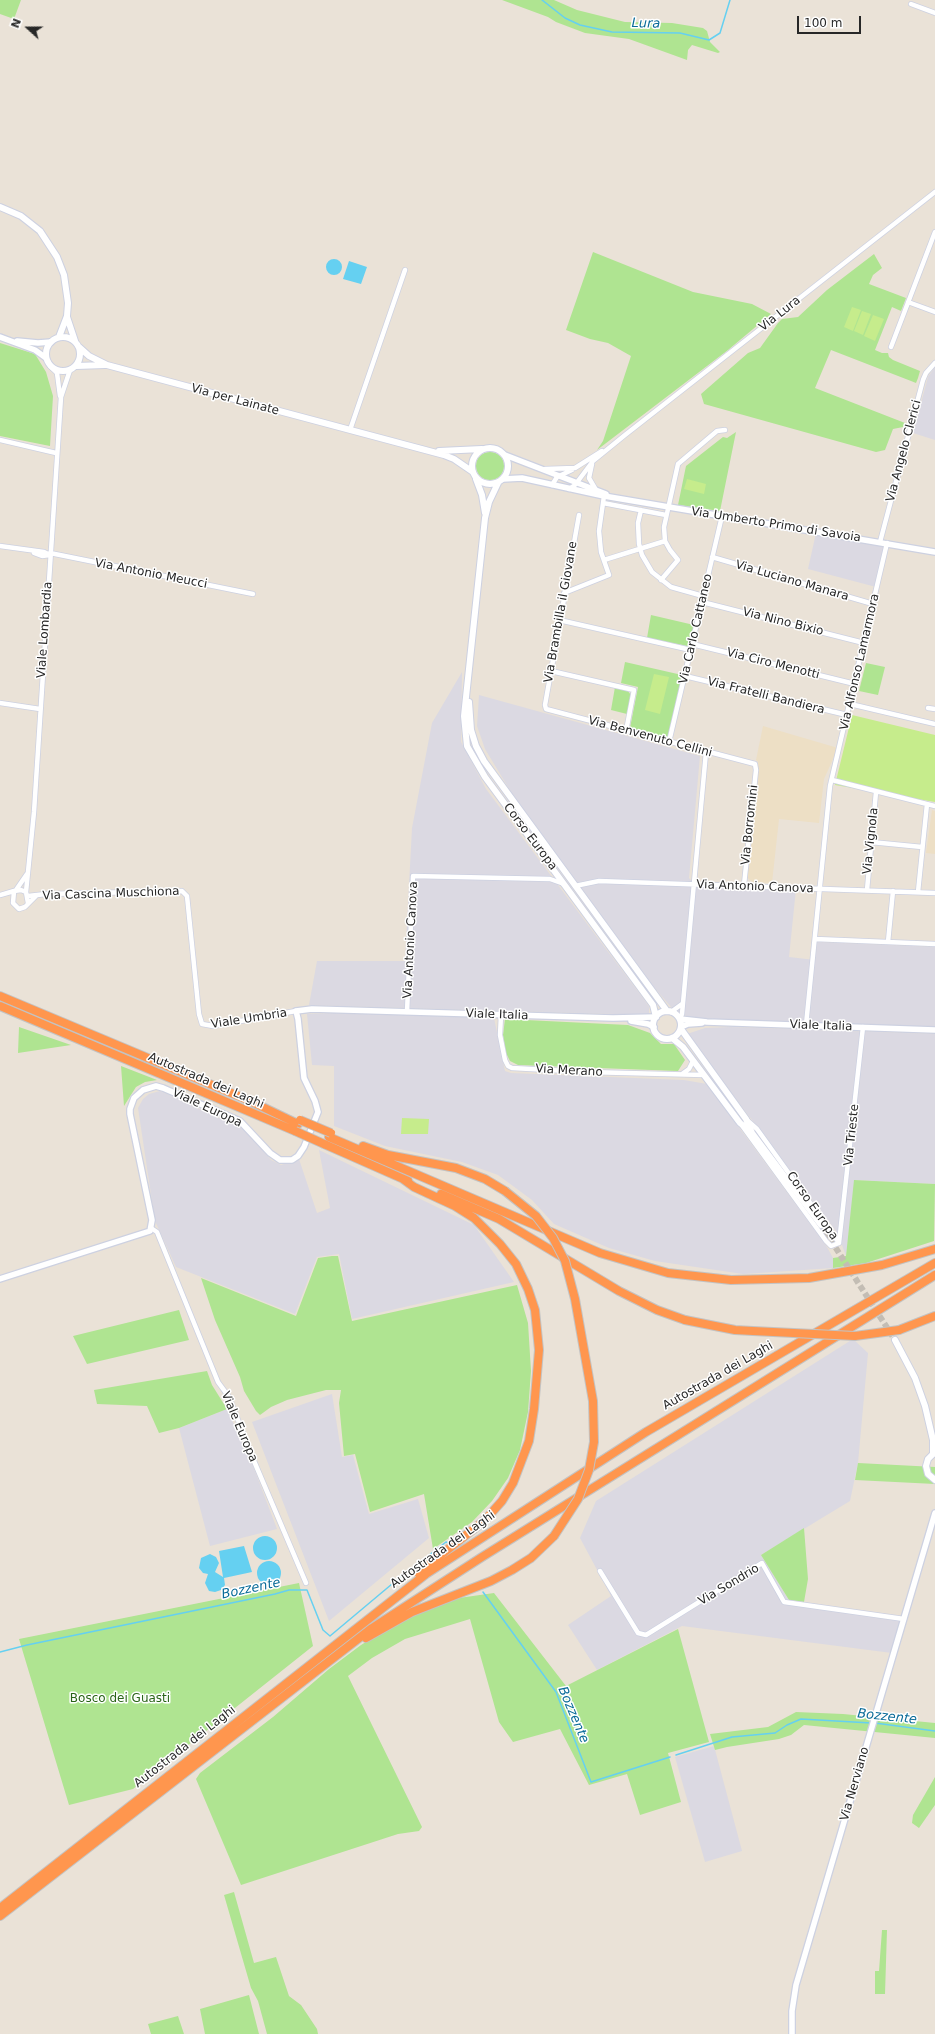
<!DOCTYPE html>
<html>
<head>
<meta charset="utf-8">
<style>
	body { margin:0 }
	#map { position:relative; width:935px; height:2034px; overflow:hidden; background:#eae2d7; font-family:"DejaVu Sans",sans-serif }
	canvas { display:block }
	.north { position:absolute; left:8px; top:8px; width:40px; height:40px; -webkit-text-stroke:3px #fff; paint-order:stroke; rotate:291deg; font-size:11px; font-weight:700; line-height:16px; text-align:center; color:#272727 }
	.north::after { content:''; display:block; margin:auto; width:14px; height:18px; background:#272727; clip-path:polygon(50% 0,100% 100%,50% 72%,0 100%) }
	.scale { position:absolute; left:797px; top:16px; width:64px; height:18px; box-sizing:border-box; border:2px solid #272727; border-top:0; padding-left:5px; font-size:12px; line-height:14px; white-space:nowrap; color:#272727; -webkit-text-stroke:3px #fff; paint-order:stroke }
</style>
</head>
<body>
<div id="map">
<canvas width="935" height="2034"></canvas>
<div class="north">N</div>
<div class="scale">100 m</div>
</div>
<script>
const ctx = document.querySelector('canvas').getContext('2d');
ctx.lineJoin = 'round';
function fill(path, color) {
  ctx.fillStyle = color;
  ctx.fill(path, 'evenodd');
}
function poly(rows) {
  const path = new Path2D();
  for (const r of rows) {
    if (r.length === 3) {
      path.moveTo(r[0] + r[2], r[1]);
      path.arc(r[0], r[1], r[2], 0, 2 * Math.PI);
      continue;
    }
    path.moveTo(r[0], r[1]);
    for (let i = 2; i < r.length; i += 2) path.lineTo(r[i], r[i + 1]);
  }
  return path;
}
function stroke(path, color, width, dash) {
  ctx.strokeStyle = color;
  ctx.lineWidth = width;
  ctx.lineCap = dash ? 'butt' : 'round';
  ctx.setLineDash(dash || []);
  ctx.stroke(path);
}
function label(font, color, halo, rows, align = 'center') {
  ctx.font = font + ' "DejaVu Sans",sans-serif';
  ctx.lineWidth = 3;
  ctx.setLineDash([]);
  ctx.textBaseline = 'middle';
  ctx.strokeStyle = halo;
  ctx.fillStyle = color;
  for (const [text, x, y, turn = 0] of rows) {
    ctx.save();
    ctx.translate(x, y);
    ctx.rotate((+turn || 0) * Math.PI / 180);
    ctx.textAlign = isNaN(turn) ? turn : align;
    if (halo) ctx.strokeText(text, 0, 0);
    ctx.fillText(text, 0, 0);
    ctx.restore();
  }
}
fill(poly([
	[935,367,935,440,913,433,928,377],
	[816,533,885,544,876,587,808,569],
	[462,672,461,742,486,789,645,1001,649,1007,649,1015,309,1005,317,961,405,961,412,828,432,723],
	[479,695,700,756,689,878,697,887,796,889,789,957,815,960,817,942,935,947,935,1028,690,1018,671,1007,634,964,514,797,485,749,477,726],
	[334,1013,494,1018,505,1071,511,1073,684,1080,707,1084,827,1247,833,1258,833,1268,743,1274,655,1261,609,1248,554,1224,532,1200,498,1175,462,1162,385,1146,334,1126,334,1066,312,1065,307,1014],
	[730,1027,935,1034,935,1184,855,1180,846,1256,838,1234,687,1034,705,1028],
	[160,1091,246,1130,271,1160,281,1165,299,1159,317,1213,330,1208,319,1150,474,1225,514,1282,352,1319,339,1254,317,1257,295,1314,176,1267,155,1221,138,1108,143,1099,149,1094],
	[853,1339,868,1353,858,1463,850,1501,761,1555,789,1600,902,1617,892,1653,682,1626,597,1670,568,1625,611,1596,580,1538,596,1501],
	[332,1394,342,1457,353,1455,369,1514,418,1499,429,1538,329,1621,252,1422],
	[227,1409,253,1466,277,1529,210,1546,179,1428],
	[714,1746,742,1851,705,1862,675,1757]
]), '#dbd9e2');
fill(poly([
	[763,726,838,748,824,779,819,823,779,819,772,883,752,882,747,877,758,762,756,760],
	[932,810,935,811,935,854,926,853]
]), '#eddfc5');
fill(poly([
	[0,0,21,0,14,19,0,14],
	[502,0,554,0,577,10,625,22,672,23,703,28,707,31,710,42,720,52,718,53,692,45,688,50,687,60,629,39,585,33,556,22,548,17],
	[593,252,693,292,752,304,771,314,728,350,597,450,603,441,631,356,608,343,590,339,566,330],
	[874,254,882,268,873,275,869,284,906,298,901,311,892,307,875,350,882,353,888,353,889,357,893,360,920,371,918,378,916,383,911,381,831,350,815,388,905,423,903,427,893,429,885,450,876,452,704,404,701,394,748,353,760,348,778,323,782,319,798,317,827,290],
	[0,343,35,354,46,372,53,396,50,446,0,436],
	[736,432,720,511,678,505,686,466,723,437,727,438],
	[490,466,14],
	[651,615,694,625,689,645,687,646,647,638],
	[625,662,682,675,669,735,665,738,630,728,638,687,621,683],
	[866,663,885,667,878,695,859,691],
	[615,687,627,690,631,695,627,714,611,710],
	[505,1019,628,1025,650,1033,661,1044,674,1044,685,1060,678,1071,518,1065,510,1061,506,1053,503,1035],
	[19,1027,71,1045,18,1053],
	[121,1066,157,1080,145,1082,136,1087,124,1106],
	[854,1180,935,1184,934,1241,866,1263,833,1268,833,1258,846,1256],
	[332,1256,338,1256,352,1321,517,1285,528,1323,531,1371,528,1412,520,1450,508,1478,492,1501,472,1522,433,1549,424,1494,370,1512,355,1454,344,1456,339,1403,341,1390,326,1390,287,1400,271,1407,260,1415,256,1411,244,1391,240,1377,215,1320,201,1278,296,1316,318,1258],
	[179,1310,189,1340,87,1364,73,1336],
	[207,1371,212,1385,227,1409,179,1428,159,1433,147,1406,97,1404,94,1390],
	[858,1463,935,1467,935,1484,855,1480],
	[804,1528,808,1579,804,1602,789,1600,761,1555],
	[299,1583,313,1646,133,1789,69,1805,19,1639],
	[494,1593,566,1686,678,1629,709,1742,668,1753,681,1802,640,1815,627,1774,589,1785,560,1729,513,1742,499,1722,470,1619,405,1639,372,1658,348,1676,422,1827,419,1831,398,1834,241,1885,196,1779,200,1773,273,1717,329,1669,361,1645,408,1616,459,1598],
	[796,1712,843,1714,935,1723,935,1738,804,1725,791,1735,779,1739,727,1747,715,1750,710,1734,768,1727],
	[935,1777,935,1805,919,1828,912,1823,913,1815],
	[234,1892,254,1963,276,1957,289,1996,301,2005,317,2029,318,2034,267,2034,258,2001,251,1988,224,1895],
	[882,1930,887,1930,885,1994,875,1994,875,1971,879,1971],
	[249,1995,259,2034,205,2034,200,2009],
	[178,2016,184,2034,151,2034,148,2024]
]), '#afe491');
fill(poly([
	[852,307,861,310,853,331,844,327],
	[862,311,871,314,863,335,854,331],
	[873,315,884,319,875,341,864,336],
	[687,479,706,484,704,494,684,489],
	[654,674,669,677,660,714,645,710],
	[852,715,935,735,935,802,835,785],
	[402,1118,429,1119,428,1134,401,1134]
]), '#c6ec8c');
fill(poly([
	[334,267,8],
	[349,261,367,267,361,284,343,279],
	[265,1548,12],
	[244,1546,252,1572,224,1578,225,1585,221,1590,215,1592,209,1591,205,1583,208,1574,203,1573,199,1568,201,1558,210,1554,216,1557,219,1563,215,1572,223,1577,219,1551],
	[269,1573,12]
]), '#65d0f1');
stroke(poly([
	[542,0,565,18,580,25,612,32,680,33,709,40,720,33,730,0],
	[483,1592,556,1692,591,1782,670,1757],
	[0,1652,27,1645,275,1594,289,1590,307,1590,323,1630,330,1636,392,1584,446,1542,449,1543],
	[875,1723,935,1731],
	[676,1755,732,1737,775,1733,787,1725,801,1719,871,1723]
]), '#65d0f1', 1.5);
stroke(poly([
	[821,1225,895,1340]
]), '#c3bdb4', 6, [6, 3]);
const minor = poly([
	[911,4,935,13],
	[908,302,935,312],
	[891,347,935,232],
	[50,366,57,373,60,396],
	[350,430,405,270],
	[0,440,56,453],
	[592,464,589,478,596,490],
	[545,469,575,468,602,451],
	[552,485,557,477,572,470],
	[569,489,575,485,593,461,625,435,935,192],
	[603,503,666,515],
	[641,510,638,523,639,544,642,555,652,572,671,587,703,596],
	[579,515,545,705,546,709,755,764,756,770,744,885],
	[880,542,923,380,926,373,935,363],
	[0,546,44,552,50,555],
	[34,553,42,556,50,555],
	[50,553,253,594],
	[712,557,873,604],
	[604,560,665,541],
	[661,580,678,560,670,550,665,541,664,527,678,464,717,431,725,430],
	[564,593,609,575,601,552,599,531,604,496],
	[702,602,864,643],
	[559,620,691,650],
	[692,644,855,684],
	[551,671,634,690,626,731],
	[685,676,847,715],
	[0,703,40,709],
	[850,704,935,724],
	[928,708,935,709],
	[669,742,722,516],
	[832,780,935,806],
	[871,842,922,847],
	[575,886,599,881,935,893],
	[16,890,27,874],
	[867,890,876,792],
	[26,892,34,812,61,397,70,370],
	[918,892,927,804],
	[0,895,14,891],
	[28,896,46,894,182,891,187,896,199,1014,202,1024,213,1026,296,1011],
	[28,903,26,892,21,890,14,891,13,903,19,909,25,907,36,896],
	[815,939,935,944],
	[888,942,893,891],
	[407,1012,413,876,550,879,564,884],
	[671,1012,682,1004],
	[501,1015,500,1035,505,1060,508,1066,512,1068,587,1072,704,1075],
	[680,1019,682,1014,706,752],
	[806,1025,830,786,887,543],
	[682,1074,689,1069,693,1061],
	[748,1121,757,1129,839,1243],
	[743,1127,826,1241,831,1246,839,1243],
	[151,1228,157,1232,218,1382,229,1397,254,1461,306,1583],
	[839,1243,863,1027],
	[600,1571,638,1633,646,1635,762,1563,784,1602,904,1619]
]);
const tertiary = poly([
	[0,337,35,350,46,358],
	[17,341,38,343,51,342],
	[505,455,606,494],
	[503,479,522,478,604,496,935,552],
	[680,1019,707,1022,935,1030],
	[631,1021,648,1024,654,1027],
	[681,1027,688,1024,702,1023],
	[0,1279,150,1231,152,1220,130,1114,130,1109,134,1098,143,1090,156,1086,163,1088,240,1121,270,1153,280,1160,292,1160,298,1156,304,1147,318,1112,315,1101,304,1078,298,1019,296,1011,312,1009,613,1018,656,1017],
	[792,2034,792,2011,796,1985,935,1513]
]);
const secondary = poly([
	[0,207,21,216,40,231,57,257,64,275,68,303,67,316,59,337],
	[67,317,75,341],
	[63,354,17],
	[79,347,89,356,107,365,444,455,454,459,473,472],
	[76,366,105,365],
	[490,466,18],
	[439,451,482,449],
	[476,479,482,495,485,513],
	[498,483,489,502,485,518,464,716,467,746,485,777,653,1005,656,1017],
	[469,702,471,730,476,746,484,761,667,1011],
	[667,1025,14],
	[681,1029,746,1119,752,1133,821,1225],
	[672,1038,683,1047,740,1123,751,1132],
	[895,1340,915,1378,925,1406,933,1440,933,1454],
	[935,1452,928,1459,926,1466,928,1474,935,1480]
]);
const motorway = poly([
	[0,996,248,1100,298,1124],
	[0,1006,295,1131],
	[329,1137,600,1253,668,1273,731,1280,809,1278,882,1265,935,1249],
	[324,1144,408,1181],
	[363,1146,388,1155,456,1168,485,1179,505,1191],
	[403,1179,414,1187,455,1206,474,1218,500,1244,516,1264,528,1289,535,1310,539,1350,534,1409,529,1441,513,1483,502,1501,485,1520,418,1573],
	[441,1194,499,1219,619,1291,657,1310,685,1320],
	[899,1330,935,1316],
	[366,1638,412,1612,491,1581,512,1570,531,1558,554,1536],
	[0,1908,426,1574,646,1432,935,1263],
	[0,1916,372,1628,482,1557,935,1275]
]);
stroke(minor, '#cdd1e1', 6);
stroke(tertiary, '#cdd1e1', 8);
stroke(secondary, '#cdd1e1', 8);
stroke(motorway, '#c3c3c3', 10);
stroke(minor, '#fff', 4.5);
stroke(tertiary, '#fff', 5.5);
stroke(secondary, '#fff', 6);
stroke(motorway, '#ff964e', 8);
const motorwayBridge = poly([
	[300,1120,331,1133],
	[295,1131,324,1144],
	[505,1191,536,1216,553,1238,565,1261,575,1299,593,1401,594,1442,589,1470,578,1499,554,1536],
	[685,1320,735,1330,753,1331,855,1336,899,1330]
]);
stroke(motorwayBridge, '#c3c3c3', 10, []);
stroke(motorwayBridge, '#ff964e', 8);
label('12px', '#272727', '#fff', [
	["Via Lura",780,314,-38],
	["Via per Lainate",235,400,15],
	["Via Angelo Clerici",904,451,-75],
	["Via Umberto Primo di Savoia",776,525,9],
	["Via Antonio Meucci",151,574,11],
	["Via Luciano Manara",792,581,16],
	["Via Brambilla il Giovane",561,612,-80],
	["Via Nino Bixio",783,622,14],
	["Via Carlo Cattaneo",696,629,-77],
	["Viale Lombardia",45,630,-86],
	["Via Alfonso Lamarmora",860,662,-77],
	["Via Ciro Menotti",773,664,14],
	["Via Fratelli Bandiera",766,696,14],
	["Via Benvenuto Cellini",650,737,15],
	["Via Borromini",750,825,-84],
	["Corso Europa",530,837,53],
	["Via Vignola",871,841,-84],
	["Via Antonio Canova",755,887,2],
	["Via Cascina Muschiona",111,894,-2],
	["Via Antonio Canova",411,940,-87],
	["Viale Italia",497,1015,2],
	["Viale Umbria",249,1019,-9],
	["Viale Italia",821,1026,2],
	["Via Merano",569,1071,3],
	["Autostrada dei Laghi",206,1081,23],
	["Viale Europa",207,1108,25],
	["Via Trieste",852,1135,-84],
	["Corso Europa",812,1206,55],
	["Autostrada dei Laghi",718,1376,-30],
	["Viale Europa",239,1427,67],
	["Autostrada dei Laghi",443,1550,-35],
	["Via Sondrio",729,1585,-31],
	["Autostrada dei Laghi",185,1747,-38],
	["Via Nerviano",855,1784,-74]
]);
label('12px', '#296417', '#fff', [
	["Bosco dei Guasti",120,1699]
]);
label('italic 13px', '#096b98', '#fff', [
	["Lura",646,24,1],
	["Bozzente",251,1589,-12],
	["Bozzente",573,1715,67],
	["Bozzente",887,1717,6]
]);
</script>
</body>
</html>
